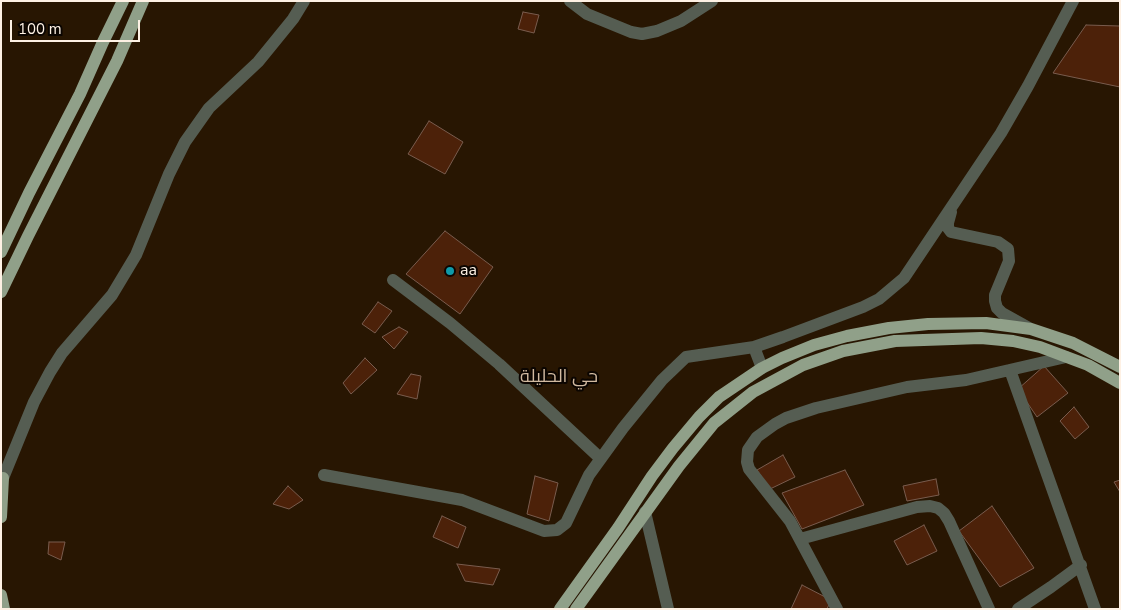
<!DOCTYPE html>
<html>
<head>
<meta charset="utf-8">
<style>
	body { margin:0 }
	#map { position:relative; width:1121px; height:610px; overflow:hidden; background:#281602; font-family:"Nunito Sans",sans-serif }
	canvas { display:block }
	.frame { position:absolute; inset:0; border:2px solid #fef1e4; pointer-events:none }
	.scale { position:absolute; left:10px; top:20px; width:130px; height:22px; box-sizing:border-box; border:2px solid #fef1e4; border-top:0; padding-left:6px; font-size:15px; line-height:18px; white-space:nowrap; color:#fef1e4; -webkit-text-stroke:4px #0b0501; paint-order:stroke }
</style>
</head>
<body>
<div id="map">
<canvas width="1121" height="610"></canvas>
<div class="frame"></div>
<div class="scale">100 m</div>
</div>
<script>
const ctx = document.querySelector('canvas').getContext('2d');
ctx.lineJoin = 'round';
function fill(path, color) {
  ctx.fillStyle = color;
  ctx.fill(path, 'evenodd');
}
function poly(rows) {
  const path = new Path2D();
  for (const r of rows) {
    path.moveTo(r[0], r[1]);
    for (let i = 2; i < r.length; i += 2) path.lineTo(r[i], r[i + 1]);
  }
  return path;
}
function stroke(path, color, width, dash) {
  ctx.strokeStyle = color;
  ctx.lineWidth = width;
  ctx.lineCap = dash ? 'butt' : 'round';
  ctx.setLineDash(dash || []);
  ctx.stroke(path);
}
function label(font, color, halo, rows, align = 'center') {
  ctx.font = font + ' "Nunito Sans",Cairo,sans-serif';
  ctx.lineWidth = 4;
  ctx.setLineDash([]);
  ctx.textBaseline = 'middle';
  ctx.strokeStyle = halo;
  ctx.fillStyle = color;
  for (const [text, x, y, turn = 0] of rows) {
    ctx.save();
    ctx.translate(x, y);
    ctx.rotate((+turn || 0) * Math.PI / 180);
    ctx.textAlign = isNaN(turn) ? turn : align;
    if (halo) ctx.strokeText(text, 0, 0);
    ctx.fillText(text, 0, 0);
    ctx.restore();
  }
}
const building = poly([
	[523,12,539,15,534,33,518,29,523,12],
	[1086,25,1120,26,1120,87,1053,73,1086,25],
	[429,121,463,142,445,174,408,154,429,121],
	[445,231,493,267,460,314,406,274,445,231],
	[378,302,392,311,375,333,362,324,378,302],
	[399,327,408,332,394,349,382,337,399,327],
	[365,358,377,370,351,394,343,383,365,358],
	[1044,366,1068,393,1037,417,1018,389,1044,366],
	[411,374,421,376,417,399,397,394,411,374],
	[1074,407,1089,427,1075,439,1060,421,1074,407],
	[783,455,795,477,770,489,757,470,783,455],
	[845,470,864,505,802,529,782,493,845,470],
	[535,476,558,483,549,521,527,514,535,476],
	[936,479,939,495,907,501,903,486,936,479],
	[1120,480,1120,492,1114,482,1120,480],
	[288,486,303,500,289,509,273,504,288,486],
	[992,506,1034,568,1000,587,959,531,992,506],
	[442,516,466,527,458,548,433,537,442,516],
	[924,525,937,551,907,565,894,541,924,525],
	[49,542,65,542,61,560,48,554,49,542],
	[457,564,500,569,493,585,465,581,457,564],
	[802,585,831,600,827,609,791,609,802,585]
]);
fill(building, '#4c2109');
stroke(building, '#795c4e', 1);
stroke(poly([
	[570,1,587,14,631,32,642,34,657,31,681,21,712,1],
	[951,212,948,223,948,228,951,232,998,242,1008,249,1009,261,995,295,995,301,997,308,1002,313,1029,328],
	[393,280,450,323,499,364,600,458],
	[754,347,762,368],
	[1010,370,1095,609],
	[324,475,462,500,544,531,557,530,566,523,589,475,623,428,662,380,686,357,754,347,783,337,863,307,879,299,904,278,1001,133,1028,86,1073,1],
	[1,483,34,402,50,372,62,353,112,295,136,255,169,174,185,142,209,108,258,62,293,19,304,1],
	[645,512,668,609],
	[800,539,917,507,930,506,938,508,944,513,949,521,989,609],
	[837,609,790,521,749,469,747,462,748,450,757,437,775,424,786,418,816,408,907,387,966,380,1066,357],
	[1018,609,1051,587,1081,565]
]), '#555d52', 12);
stroke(poly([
	[1,252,29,193,80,94,103,42,123,1],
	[1,292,28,236,117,61,143,1],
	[1,517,3,478],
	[1,595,4,609],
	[560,609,618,528,652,476,673,448,699,417,719,397,762,368,782,358,814,345,847,336,889,328,928,324,986,323,1031,329,1073,343,1120,367],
	[576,609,679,466,714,423,753,392,803,365,843,351,895,341,981,338,1013,341,1040,347,1088,365,1120,383]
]), '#90a089', 12);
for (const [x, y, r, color] of [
	[450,271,5,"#0f9aa8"]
]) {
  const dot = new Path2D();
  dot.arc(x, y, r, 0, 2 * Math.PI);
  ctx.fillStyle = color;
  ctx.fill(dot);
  stroke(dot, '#0b0501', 2);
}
label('16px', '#fef1e4', '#0b0501', [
	["aa",460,271]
], 'left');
label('18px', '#d2baa0', '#0b0501', [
	["حي الحليلة",559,378]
]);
</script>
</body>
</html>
